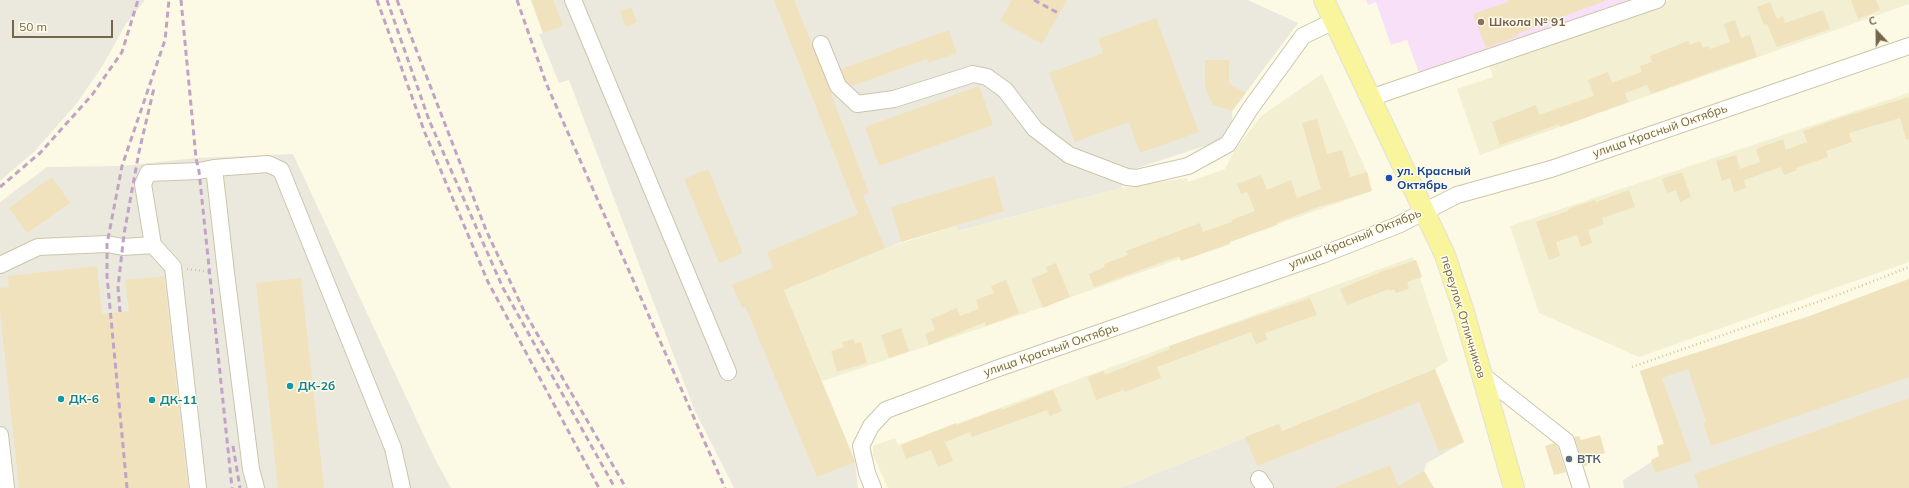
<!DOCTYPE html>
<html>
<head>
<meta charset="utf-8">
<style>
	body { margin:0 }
	#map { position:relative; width:1909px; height:488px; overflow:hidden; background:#fcfae4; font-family:Mulish,sans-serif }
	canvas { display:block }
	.north { position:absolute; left:1857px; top:12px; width:40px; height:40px; -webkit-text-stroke:3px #fffdea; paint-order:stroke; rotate:338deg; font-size:11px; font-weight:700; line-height:16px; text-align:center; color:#73664a }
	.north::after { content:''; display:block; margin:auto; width:14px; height:18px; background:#73664a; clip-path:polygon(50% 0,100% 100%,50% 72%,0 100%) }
	.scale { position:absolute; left:12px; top:20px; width:101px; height:18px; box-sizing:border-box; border:2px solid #73664a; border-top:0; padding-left:5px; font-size:12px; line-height:14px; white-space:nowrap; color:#73664a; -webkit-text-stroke:3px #fffdea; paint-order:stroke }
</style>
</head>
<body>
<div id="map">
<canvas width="1909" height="488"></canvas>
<div class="north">С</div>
<div class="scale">50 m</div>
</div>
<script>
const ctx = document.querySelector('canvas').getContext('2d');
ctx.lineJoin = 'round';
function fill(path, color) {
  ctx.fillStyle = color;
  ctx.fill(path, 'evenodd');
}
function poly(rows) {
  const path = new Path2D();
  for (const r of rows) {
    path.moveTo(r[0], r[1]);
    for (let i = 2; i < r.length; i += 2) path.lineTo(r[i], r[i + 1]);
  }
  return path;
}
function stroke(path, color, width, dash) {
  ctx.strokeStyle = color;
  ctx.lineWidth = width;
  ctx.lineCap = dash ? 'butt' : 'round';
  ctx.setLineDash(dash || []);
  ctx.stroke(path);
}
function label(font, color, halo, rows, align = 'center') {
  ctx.font = font + ' Mulish,sans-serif';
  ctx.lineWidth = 3;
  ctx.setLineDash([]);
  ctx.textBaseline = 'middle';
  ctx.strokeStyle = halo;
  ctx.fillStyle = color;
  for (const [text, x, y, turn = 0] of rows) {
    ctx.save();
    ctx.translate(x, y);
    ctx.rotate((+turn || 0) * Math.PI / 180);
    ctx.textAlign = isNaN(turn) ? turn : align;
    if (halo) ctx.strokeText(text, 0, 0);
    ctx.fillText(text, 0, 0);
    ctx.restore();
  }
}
fill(poly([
	[1670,0,1909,0,1909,4,1480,155,1457,89,1493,77,1489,65],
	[1322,74,1367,172,1372,191,1023,314,822,381,784,290,885,248,957,226,959,231,1121,188,1187,178,1188,182,1225,169,1234,151,1261,116],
	[1909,93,1909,262,1639,357,1539,313,1510,226],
	[1413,257,1448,361,1435,369,1282,431,1279,424,1120,488,888,488,873,455,873,446,895,438,898,445]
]), '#f3efd2');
fill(poly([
	[0,0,145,0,126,24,103,65,77,103,35,151,0,181],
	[531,0,1248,0,1298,23,1232,111,1233,129,1220,141,1131,170,1121,188,958,231,957,226,901,242,784,290,855,461,858,488,734,488,694,409,569,80,559,83,539,34,543,33],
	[293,154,434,457,451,488,0,488,0,202,47,167,122,166,196,158],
	[1909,279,1909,488,1624,488,1623,480,1659,457,1657,446,1664,444,1640,371,1807,317],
	[1435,369,1464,442,1427,463,1423,473,1429,488,1120,488,1279,424,1282,431]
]), '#ebe9de');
fill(poly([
	[1366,0,1642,0,1421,78,1407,40,1391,45,1376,2,1368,5]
]), '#f7e0f8');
fill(poly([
	[531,0,553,0,563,26,543,33],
	[774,0,794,0,832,93,831,94,869,193,863,195,885,248,784,290,855,462,817,477,745,306,742,308,732,285,773,268,767,252,858,214],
	[1012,0,1067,0,1042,44,1000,21],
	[1508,0,1605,0,1605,1,1517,34,1518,36,1486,48,1473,14,1508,2],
	[1851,0,1876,0,1880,10,1858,19],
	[1770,2,1777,19,1783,16,1785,23,1823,10,1830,29,1777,47,1767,24,1764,25,1757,7],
	[631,7,637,22,626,27,620,11],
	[1156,18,1199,132,1140,153,1129,122,1075,142,1049,73,1103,53,1098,39],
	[1735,20,1741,38,1750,35,1757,57,1722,68,1651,94,1647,85,1625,93,1628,102,1560,127,1559,124,1500,145,1492,122,1536,105,1539,115,1594,96,1588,80,1608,72,1612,83,1642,72,1640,66,1652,62,1650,56,1688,41,1690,45,1700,41,1703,48,1709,46,1710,49,1730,42,1724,24],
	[949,30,957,53,928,63,927,59,852,86,846,81,841,69],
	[1205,60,1229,60,1229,84,1246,93,1232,111,1213,105,1205,87],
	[979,86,993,125,879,166,865,127],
	[1909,97,1909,139,1906,139,1900,118,1849,133,1852,142,1826,151,1828,157,1796,168,1797,170,1784,175,1781,167,1744,180,1746,188,1734,192,1730,178,1722,181,1716,161,1736,155,1740,169,1760,162,1756,149,1783,139,1786,150,1807,142,1803,131,1843,117],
	[1317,119,1327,154,1342,150,1350,177,1367,172,1372,191,1318,207,1276,223,1277,225,1230,242,1230,244,1181,261,1179,256,1094,287,1089,274,1105,267,1104,264,1128,255,1126,251,1200,223,1203,232,1232,222,1232,220,1255,211,1247,192,1241,194,1237,184,1261,175,1267,190,1291,180,1297,198,1321,189,1302,123],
	[708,169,743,253,719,263,684,179],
	[1682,172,1691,197,1680,202,1676,190,1667,193,1662,179],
	[994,176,1004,211,901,242,891,207],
	[52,177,70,203,27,233,9,208],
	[1629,190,1635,207,1602,218,1604,224,1588,230,1592,243,1581,247,1577,235,1556,242,1560,256,1549,260,1536,222,1568,211,1568,209,1595,200,1596,202],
	[1416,260,1422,277,1407,282,1409,289,1396,293,1394,289,1389,291,1389,289,1347,305,1340,289,1383,271],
	[1056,263,1070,297,1043,308,1031,279,1048,272,1046,267],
	[97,266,102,314,129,311,125,280,164,276,188,488,19,488,0,311,0,288,9,287,8,276],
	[301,278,324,488,278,488,256,283],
	[1909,279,1909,377,1711,446,1703,423,1706,422,1688,369,1662,378,1692,461,1655,473,1651,460,1659,456,1657,446,1664,444,1640,371,1807,317],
	[1006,280,1019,313,986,326,985,322,929,345,925,334,935,330,931,319,957,308,960,316,979,309,976,300,994,293,991,286],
	[1310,298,1317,315,1265,333,1267,340,1256,344,1251,332,1157,367,1161,378,1125,392,1124,390,1096,400,1088,377,1104,371,1105,375,1170,349,1169,346],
	[901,328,909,351,889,358,881,335],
	[854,339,855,344,861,342,867,363,837,372,831,351,844,347,842,342],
	[1435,369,1464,442,1439,452,1419,402,1257,466,1245,437,1279,424,1282,431],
	[1053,390,1062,411,1050,416,1047,410,972,437,970,432,945,442,953,461,938,467,931,450,906,459,901,445,956,423,957,425,1001,408,1002,410],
	[1909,398,1909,488,1699,488,1694,474],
	[1600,435,1605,453,1586,459,1588,465,1584,466,1574,437,1579,436,1581,440],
	[1554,443,1558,447,1566,472,1554,475,1545,446],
	[1390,465,1398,486,1424,471,1434,488,1333,488]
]), '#f0e2bc');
const minor = poly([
	[573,0,728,372],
	[821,44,838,86,857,104,894,99,973,74,987,77,1005,90,1035,129,1069,155,1127,177,1136,178,1188,166,1228,144,1250,109,1303,36,1334,21],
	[1370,98,1657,0],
	[214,168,226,273,251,469,256,488],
	[153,245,143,184,148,173,199,171,214,168,268,164,281,170,393,448,402,488],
	[0,265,38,247,107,244,123,247,153,245,173,267,198,488],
	[1481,374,1566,441,1581,488],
	[0,435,6,488],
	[1259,479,1265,488],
	[873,488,867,473,861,446,871,426,886,410,996,369,1322,255,1398,225,1457,195,1551,169,1909,46]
]);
const major = poly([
	[1324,0,1445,255,1464,312,1514,488]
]);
stroke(minor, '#cdc5aa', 18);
stroke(major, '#e3e0db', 22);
stroke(poly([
	[187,269,211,272],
	[1632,367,1843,293,1909,267]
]), '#d5c69f', 2.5, [1, 3]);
stroke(minor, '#fff', 16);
stroke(major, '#f9f59d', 20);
stroke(poly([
	[181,0,196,158,199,171,232,488],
	[377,0,425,133,488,282,599,488],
	[387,0,429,120,503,288,615,488],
	[397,0,486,230,524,311,626,488],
	[517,0,546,83,725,488],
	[1034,0,1058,13],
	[0,187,40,153,92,95,122,52,138,0],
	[120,312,118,287,124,234,139,152,154,88],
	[233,446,240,488],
	[127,488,107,276,107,244,122,166,165,40,169,0]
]), '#c0a3c5', 3, [6, 4]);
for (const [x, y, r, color] of [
	[1481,22,4,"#8d6e63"],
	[1389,178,4,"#1a4fb4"],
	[290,386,4,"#0f9aa8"],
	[61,399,4,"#0f9aa8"],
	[152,400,4,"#0f9aa8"],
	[1569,459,4,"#5c6f8a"]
]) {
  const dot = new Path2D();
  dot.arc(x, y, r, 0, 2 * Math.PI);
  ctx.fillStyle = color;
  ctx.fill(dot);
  stroke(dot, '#fffdea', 1.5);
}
label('bold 12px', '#785e54', '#fffdea', [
	["Школа № 91",1489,22]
], 'left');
label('12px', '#73664a', '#fffdea', [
	["улица Красный Октябрь",1660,131,-19],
	["улица Красный Октябрь",1355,239,-22],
	["переулок Отличников",1463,317,73],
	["улица Красный Октябрь",1051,350,-19]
]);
label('bold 12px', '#164399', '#fffdea', [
	["ул. Красный",1397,171],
	["Октябрь",1397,185]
], 'left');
label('bold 12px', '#0d838f', '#fffdea', [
	["ДК-2б",298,386],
	["ДК-6",69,399],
	["ДК-11",160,400]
], 'left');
label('bold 12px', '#4e5e75', '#fffdea', [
	["ВТК",1577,459]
], 'left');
</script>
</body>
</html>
